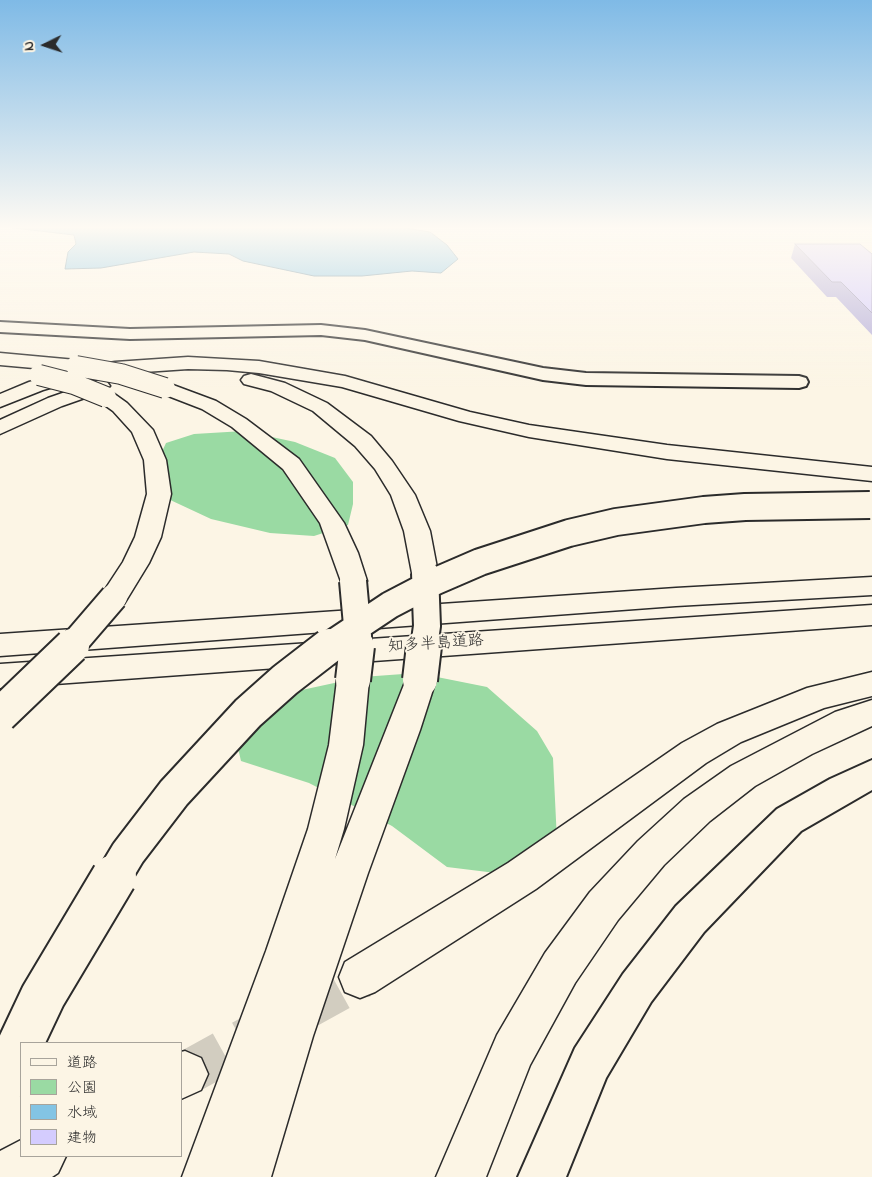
<!DOCTYPE html>
<html>
<head>
<meta charset="utf-8">
<style>
	body { margin:0 }
	#map { position:relative; width:872px; height:1177px; overflow:hidden; background:#fcf5e5; font-family:"Indie Flower","Klee One",sans-serif }
	canvas { display:block }
	.legend { position:absolute; left:20px; top:1042px; width:162px; height:115px; box-sizing:border-box; background:#fcf5e5; border:1px solid #a8a49b; margin:0; padding:6px 9px; list-style:none; font-size:15px; color:#2b2b2b }
	.legend li { display:flex; align-items:center; gap:10px; height:25px }
	.legend b { width:25px; border:1px solid #a8a49b }
	.north { position:absolute; left:20px; top:20px; width:50px; height:50px; -webkit-text-stroke:4px #fcf5e5; paint-order:stroke; rotate:266deg; font-size:14px; font-weight:700; line-height:20px; text-align:center; color:#2b2b2b }
	.north::after { content:''; display:block; margin:auto; width:18px; height:22px; background:#2b2b2b; clip-path:polygon(50% 0,100% 100%,50% 72%,0 100%) }
</style>
</head>
<body>
<div id="map">
<canvas width="872" height="1177"></canvas>
<ul class="legend">
<li><b style="height:6px;background:#fcf5e5"></b>道路</li>
<li><b style="height:14px;background:#9adaa3"></b>公園</li>
<li><b style="height:14px;background:#83c4e4"></b>水域</li>
<li><b style="height:14px;background:#d4ccfe"></b>建物</li>
</ul>
<div class="north">N</div>
</div>
<script>
const ctx = document.querySelector('canvas').getContext('2d');
ctx.lineJoin = 'round';
function fill(path, color) {
  ctx.fillStyle = color;
  ctx.fill(path, 'evenodd');
}
function poly(rows) {
  const path = new Path2D();
  for (const r of rows) {
    path.moveTo(r[0], r[1]);
    for (let i = 2; i < r.length; i += 2) path.lineTo(r[i], r[i + 1]);
  }
  return path;
}
function stroke(path, color, width, dash) {
  ctx.strokeStyle = color;
  ctx.lineWidth = width;
  ctx.lineCap = dash ? 'butt' : 'round';
  ctx.setLineDash(dash || []);
  ctx.stroke(path);
}
function label(font, color, halo, rows, align = 'center') {
  ctx.font = font + ' "Indie Flower","Klee One",sans-serif';
  ctx.lineWidth = 4;
  ctx.setLineDash([]);
  ctx.textBaseline = 'middle';
  ctx.strokeStyle = halo;
  ctx.fillStyle = color;
  for (const [text, x, y, turn = 0] of rows) {
    ctx.save();
    ctx.translate(x, y);
    ctx.rotate((+turn || 0) * Math.PI / 180);
    ctx.textAlign = isNaN(turn) ? turn : align;
    if (halo) ctx.strokeText(text, 0, 0);
    ctx.fillText(text, 0, 0);
    ctx.restore();
  }
}
fill(poly([
	[244,431,295,442,335,458,353,482,353,504,348,525,314,536,270,533,211,519,166,498,153,471,166,443,194,434],
	[417,673,487,687,537,731,553,758,557,841,504,874,447,867,392,826,309,783,241,761,233,727,260,699,362,677]
]), '#9adaa3');
const water = poly([
	[6,227,399,227,430,232,447,245,458,259,441,273,412,271,362,276,314,276,243,261,229,254,194,252,101,268,65,269,68,252,76,244,74,235,6,227]
]);
fill(water, '#83c4e4');
stroke(water, '#60879a', 1);
stroke(poly([
	[185,1074,360,977]
]), '#d2cdc0', 44, [44, 22]);
const street = poly([
	[0,322,130,329,321,325,365,330,543,368,586,373,799,376,806,378,808,382,806,386,799,388,586,385,543,380,365,340,321,335,130,339,0,332,0,322],
	[872,760,872,790,801,831,704,932,651,1002,606,1078,566,1177,518,1177,575,1048,623,974,676,906,777,809,830,779,872,760]
]);
const highway = poly([
	[0,353,76,360,83,362,84,367,115,362,188,357,259,361,345,376,470,412,529,425,667,445,872,467,872,481,667,459,529,437,459,421,342,387,259,373,227,370,188,369,115,374,77,380,43,390,0,407,0,394,29,382,67,371,0,365,0,353],
	[251,374,285,383,327,403,371,436,392,461,415,495,430,531,438,573,435,579,425,582,415,579,412,573,404,531,391,495,375,469,355,446,313,411,271,391,244,384,241,380,244,376,251,374],
	[100,380,107,382,110,386,102,392,113,393,127,403,153,430,166,460,171,494,161,537,149,563,124,604,114,606,104,604,100,597,123,562,135,537,147,494,144,460,132,432,113,411,99,401,96,397,99,393,62,406,0,434,0,420,48,398,100,380],
	[165,382,216,401,246,419,299,459,344,523,358,553,367,581,363,587,353,590,343,587,320,523,283,469,232,427,202,409,158,392,155,388,158,384,165,382],
	[872,577,872,595,676,606,0,656,0,634,676,588,872,577],
	[872,605,872,625,0,688,0,664,872,605],
	[353,668,364,672,369,680,363,745,344,829,335,859,409,672,420,668,431,672,436,680,420,730,368,873,313,1036,271,1177,182,1177,266,951,308,829,329,745,337,680,342,672,353,668],
	[872,672,872,696,824,708,741,742,706,763,536,889,375,992,360,998,345,992,339,977,345,962,508,863,682,743,717,724,807,688,872,672],
	[872,700,872,726,812,754,755,786,710,821,664,865,618,920,575,983,530,1065,486,1177,436,1177,497,1035,545,953,590,892,638,841,684,799,731,766,835,712,872,700],
	[185,1051,201,1058,208,1074,201,1090,181,1099,181,1052,185,1051],
	[21,1140,21,1156,66,1156,58,1173,52,1177,0,1177,0,1151,21,1140]
]);
stroke(street, '#2b2b2b', 4);
stroke(highway, '#2b2b2b', 3);
fill(street, '#fcf5e5');
fill(highway, '#fcf5e5');
const highwayBridgeFar3 = poly([
	[76,366,121,374,165,388],
	[39,375,74,384,106,397]
]);
const highwayBridgeFar2 = poly([
	[353,581,358,636,357,647],
	[71,647,114,597],
	[327,647,390,605,436,581,480,562,569,533,616,522,704,510,745,507,870,505],
	[424,647,427,626,425,573]
]);
const highwayBridgeFar1 = poly([
	[353,680,357,646],
	[420,680,424,646],
	[0,715,72,646],
	[113,878,128,853,174,793,248,713,285,680,329,646]
]);
const highwayBridge = poly([
	[0,1087,43,996,114,877]
]);
stroke(highwayBridgeFar3, '#2b2b2b', 22, []);
stroke(highwayBridgeFar2, '#2b2b2b', 30, []);
stroke(highwayBridgeFar1, '#2b2b2b', 38, []);
stroke(highwayBridge, '#2b2b2b', 48, []);
stroke(highwayBridgeFar3, '#fcf5e5', 20);
stroke(highwayBridgeFar2, '#fcf5e5', 26);
stroke(highwayBridgeFar1, '#fcf5e5', 34);
stroke(highwayBridge, '#fcf5e5', 44);
fill(poly([
	[795,244,872,254,872,335,836,297,827,297,791,258]
]), '#b6afda');
const building = poly([
	[795,244,860,244,872,254,872,313,841,282,832,282,795,244]
]);
fill(building, '#d4ccfe');
stroke(building, '#948fb2', 1);
const sky = ctx.createLinearGradient(0, 0, 0, 392);
sky.addColorStop(0, '#7fbae6');
sky.addColorStop(0.58, '#fefaf3');
sky.addColorStop(1, '#fefaf300');
ctx.fillStyle = sky;
ctx.fillRect(0, 0, 872, 392);
label('16px', '#2b2b2b', '#fcf5e5', [
	["知多半島道路",436,645,-4]
]);
</script>
</body>
</html>
